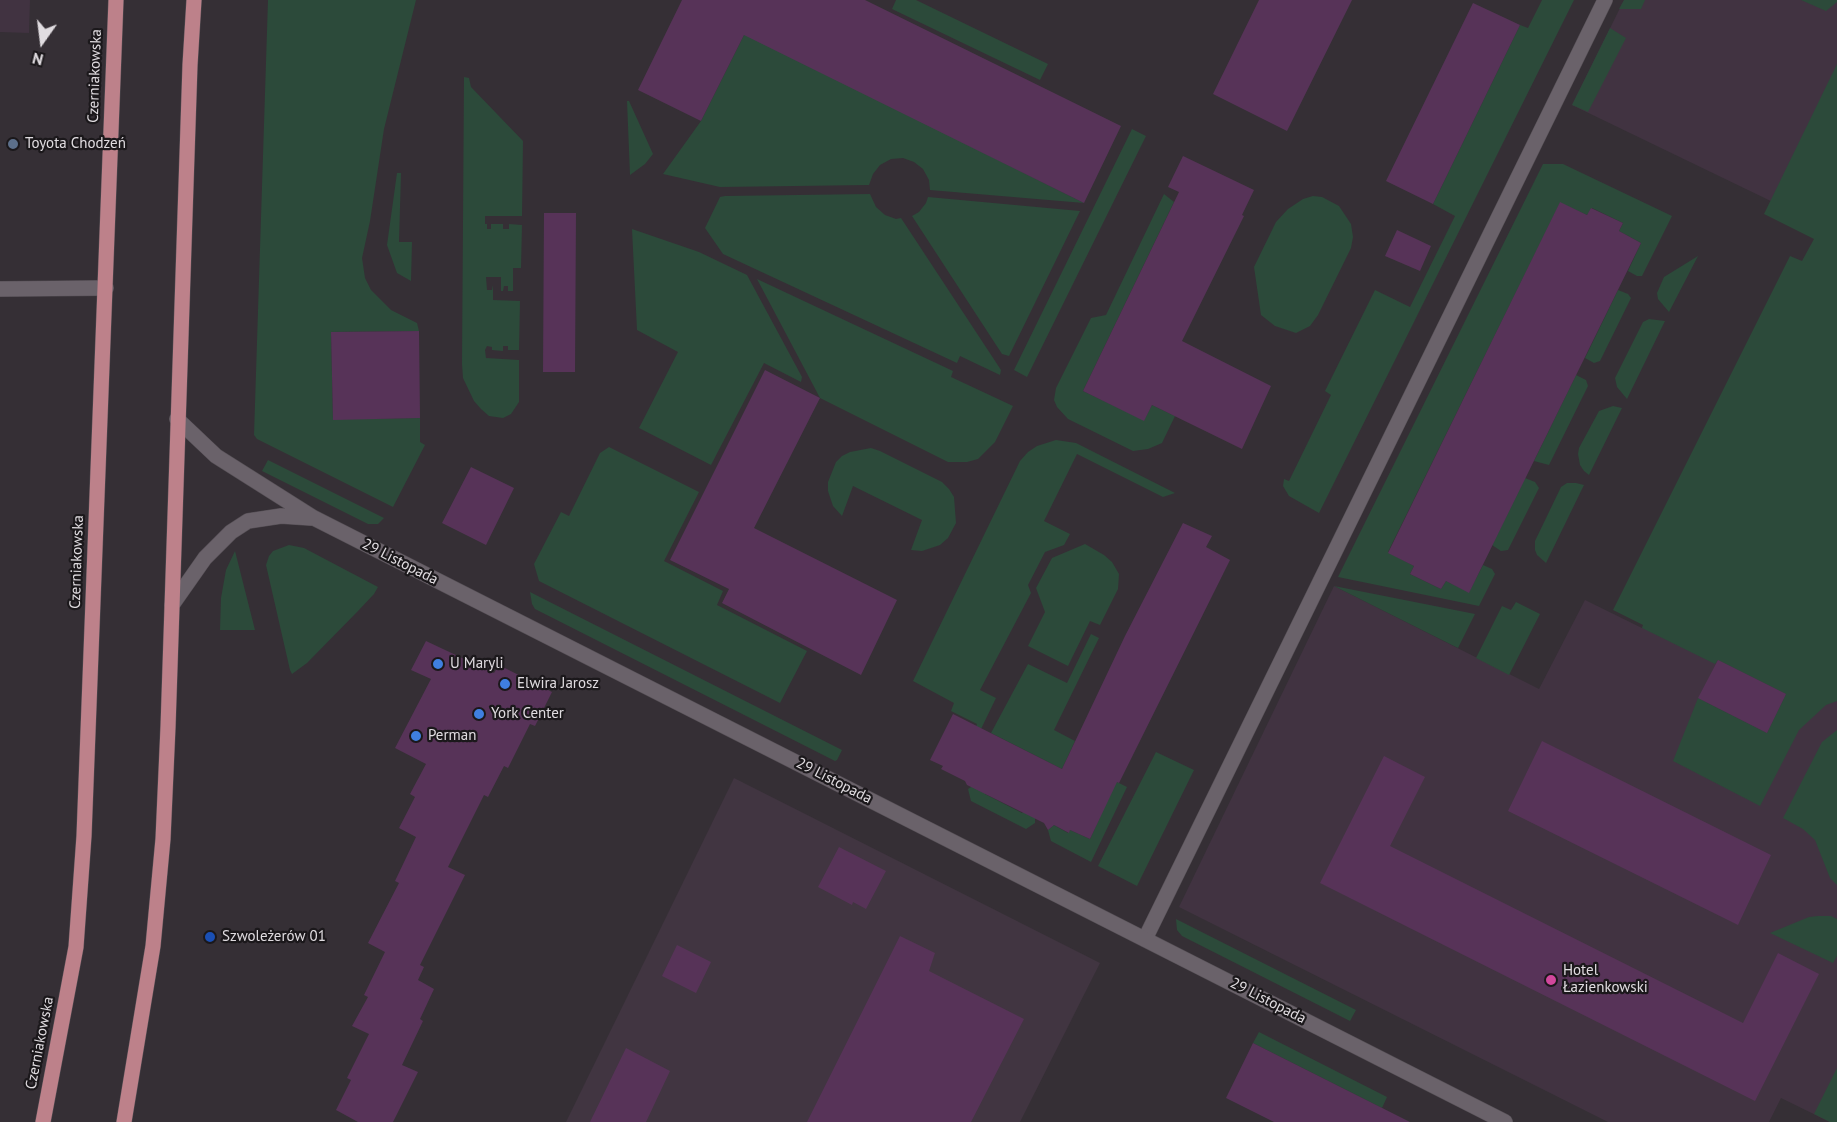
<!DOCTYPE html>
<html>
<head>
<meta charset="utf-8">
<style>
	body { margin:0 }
	#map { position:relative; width:1837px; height:1122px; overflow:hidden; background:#352f35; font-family:"PT Sans",sans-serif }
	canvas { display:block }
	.north { position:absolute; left:12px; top:12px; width:60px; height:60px; -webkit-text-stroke:4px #1b181b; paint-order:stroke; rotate:194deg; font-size:16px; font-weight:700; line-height:24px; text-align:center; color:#e0dce0 }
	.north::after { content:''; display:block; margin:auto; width:21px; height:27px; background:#e0dce0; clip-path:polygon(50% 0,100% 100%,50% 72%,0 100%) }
</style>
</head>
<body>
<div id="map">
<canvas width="1837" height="1122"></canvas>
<div class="north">N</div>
</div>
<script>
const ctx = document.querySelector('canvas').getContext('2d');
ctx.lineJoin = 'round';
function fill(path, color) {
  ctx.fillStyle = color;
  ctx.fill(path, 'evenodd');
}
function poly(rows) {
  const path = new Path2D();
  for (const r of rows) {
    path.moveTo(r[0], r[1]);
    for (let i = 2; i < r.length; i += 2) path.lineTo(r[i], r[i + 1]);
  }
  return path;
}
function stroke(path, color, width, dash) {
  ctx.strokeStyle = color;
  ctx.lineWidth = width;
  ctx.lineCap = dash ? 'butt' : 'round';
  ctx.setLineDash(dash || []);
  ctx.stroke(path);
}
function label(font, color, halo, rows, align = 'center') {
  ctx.font = font + ' "PT Sans",sans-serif';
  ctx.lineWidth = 4.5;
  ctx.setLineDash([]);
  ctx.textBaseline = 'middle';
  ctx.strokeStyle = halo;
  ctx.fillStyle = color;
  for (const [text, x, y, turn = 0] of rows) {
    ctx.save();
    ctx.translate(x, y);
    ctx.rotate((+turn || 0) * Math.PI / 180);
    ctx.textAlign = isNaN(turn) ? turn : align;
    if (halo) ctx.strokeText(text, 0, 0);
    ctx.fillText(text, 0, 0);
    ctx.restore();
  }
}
fill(poly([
	[0,0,30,0,29,33,0,32],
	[1624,0,1837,0,1837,233,1572,105],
	[1837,240,1837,1122,1830,1122,1781,1098,1769,1122,1608,1122,1179,907,1334,586,1539,689,1585,600,1642,628]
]), '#413341');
fill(poly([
	[734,778,1100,963,1020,1122,566,1122]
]), '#413541');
fill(poly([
	[268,0,416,0,384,129,370,221,362,258,365,278,371,290,391,310,417,323,419,331,331,332,333,419,420,418,420,442,425,445,393,507,257,439,254,435],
	[896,0,916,0,1048,64,1040,80,892,9],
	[1542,0,1574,0,1319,513,1289,496,1283,486,1284,479,1289,481,1331,395,1325,391,1375,290,1410,307,1455,216,1433,204,1520,25,1528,28],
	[1624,0,1645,0,1641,9,1619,9],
	[1801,0,1837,0,1837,2,1826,11],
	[1610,28,1626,38,1588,112,1572,105],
	[745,33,1084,203,930,190,929,180,923,169,914,162,903,158,891,159,880,165,873,174,869,185,720,187,663,174,701,121],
	[1837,64,1837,701,1826,705,1799,730,1760,806,1673,761,1698,698,1767,733,1786,694,1718,660,1715,664,1642,628,1643,625,1613,610,1790,256,1802,261,1814,239,1764,214],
	[464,77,469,78,471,87,523,141,522,216,485,216,485,224,487,224,487,229,491,229,491,224,503,224,503,229,509,229,509,224,522,225,521,268,513,268,513,291,508,291,508,286,504,286,503,291,501,291,501,277,486,277,487,290,492,290,493,285,493,300,520,301,519,350,508,350,508,346,503,346,503,351,492,350,492,347,487,346,485,350,486,358,519,360,519,402,511,414,503,418,489,416,481,409,474,401,463,378,462,364],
	[627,101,629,101,653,154,645,164,630,175],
	[1132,129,1146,136,1027,377,1014,370],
	[1543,164,1563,164,1672,216,1642,276,1637,276,1628,271,1641,243,1619,231,1623,223,1592,208,1587,215,1560,203,1388,552,1414,566,1410,574,1441,589,1446,581,1469,592,1483,565,1492,569,1495,574,1479,606,1338,577],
	[397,173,401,173,399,242,412,242,411,281,397,273,387,245],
	[870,194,876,207,885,215,896,219,901,218,1001,370,1000,375,960,356,957,363,723,254,705,228,720,197,725,196],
	[1164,194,1174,202,1083,391,1144,420,1152,405,1175,416,1162,443,1148,449,1133,451,1068,419,1057,407,1054,400,1056,388,1091,318,1106,315],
	[1313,196,1322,197,1339,206,1351,224,1353,237,1351,248,1318,315,1310,326,1296,333,1275,326,1261,315,1254,267,1276,222,1288,209,1303,199],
	[928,197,1080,211,1009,356,1002,354,912,216,919,212,926,203],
	[632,229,699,252,747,275,802,377,801,382,764,363,711,465,639,428,678,352,637,330],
	[1698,256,1669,312,1658,299,1657,293,1664,277],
	[757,279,953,371,951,377,1013,406,995,442,978,459,967,462,948,462,820,398],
	[1618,290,1628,294,1631,298,1600,361,1594,363,1585,358],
	[1649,319,1665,321,1627,399,1617,387,1615,378,1643,322],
	[1576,375,1586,380,1588,386,1549,465,1534,461],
	[1613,406,1622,408,1589,475,1584,471,1580,465,1578,454,1579,448,1599,411],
	[1056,440,1076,443,1175,493,1163,497,1077,454,1044,521,1070,534,1064,545,1045,552,1028,585,1031,593,980,690,996,698,981,729,976,727,977,724,951,711,954,703,913,681,1020,461,1028,452,1037,446],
	[609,447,699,492,664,561,723,591,717,605,807,651,780,703,539,581,534,564,561,512,569,516,600,453],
	[871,448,880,451,942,482,949,489,954,497,956,523,948,538,940,545,922,551,911,550,922,520,853,486,842,516,833,506,828,491,828,482,836,462,842,456,850,452],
	[268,460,384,518,378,524,368,524,262,471],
	[1525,478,1535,482,1539,488,1508,550,1501,551,1492,545],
	[1567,483,1576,483,1584,485,1546,563,1537,555,1535,550,1535,541,1561,487],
	[1085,544,1104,555,1112,562,1119,574,1118,589,1100,625,1090,621,1068,666,1028,646,1045,612,1036,588,1052,558],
	[289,545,304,548,378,587,374,594,358,611,307,663,292,674,290,670,266,565,269,556,273,551],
	[235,551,255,630,220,630,221,598,226,570],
	[1334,586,1475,614,1458,648],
	[530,592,842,750,837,760,835,761,535,609,532,604],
	[1516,602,1540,614,1509,675,1476,658,1502,606,1511,610],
	[1091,634,1099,638,1054,730,1075,741,1062,769,991,733,1028,664,1067,683],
	[1837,730,1837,885,1830,878,1815,840,1803,829,1783,818,1822,742],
	[1156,752,1194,770,1137,886,1098,866],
	[1095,771,1127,787,1091,862,1051,841,1048,830,1054,825,1068,833,1070,830,1090,839,1100,817],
	[974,785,986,791,985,794,1022,813,1024,811,1035,817,1035,823,1026,829,971,801,968,789],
	[1818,916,1831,916,1837,919,1837,956,1833,963,1770,933,1809,917],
	[1176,919,1356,1010,1350,1021,1182,936,1177,930],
	[1259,1032,1387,1097,1382,1108,1253,1043],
	[1837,1068,1837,1122,1830,1122,1814,1114]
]), '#2c4a3a');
fill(poly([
	[682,0,865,0,1121,126,1084,203,744,35,701,121,638,90],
	[1259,0,1352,0,1287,131,1213,94],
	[1473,3,1520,25,1433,204,1386,181],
	[1183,156,1254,190,1242,215,1244,216,1182,341,1271,386,1242,449,1152,405,1144,421,1083,391,1179,192,1168,187],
	[1560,202,1587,215,1591,208,1623,223,1619,231,1641,243,1469,593,1446,581,1441,589,1410,574,1414,566,1388,553],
	[544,213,576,213,575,372,543,372],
	[1397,230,1431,246,1420,271,1385,256],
	[419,331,420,418,333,420,331,332],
	[765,370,820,398,754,528,897,600,861,675,722,603,729,589,670,560],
	[471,467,514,488,486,545,442,523],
	[1183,523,1212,536,1206,547,1230,560,1119,783,1117,782,1090,839,1070,830,1069,833,1054,825,1048,830,1044,823,967,785,965,781,941,769,943,766,930,760,953,714,1062,769,1125,636],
	[426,641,494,673,499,665,552,692,535,726,530,724,508,768,504,766,488,797,484,795,448,867,465,875,420,965,424,967,418,980,434,989,420,1019,423,1021,402,1065,418,1072,393,1122,358,1122,336,1110,351,1080,347,1078,369,1034,352,1026,368,997,364,995,385,952,368,943,399,883,395,881,416,837,399,828,415,797,410,794,426,764,395,748,431,679,411,670],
	[1718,660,1786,694,1767,733,1698,698],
	[1542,741,1771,855,1738,925,1508,811],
	[1384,756,1425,777,1390,846,1743,1023,1778,953,1819,974,1755,1101,1320,883],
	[839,847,886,871,866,909,853,902,852,905,818,887],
	[900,936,935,953,929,971,1024,1019,971,1122,807,1122],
	[677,945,711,962,696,993,662,976],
	[1253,1043,1410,1122,1274,1122,1226,1098],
	[626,1048,670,1071,646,1122,590,1122]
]), '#573358');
const lane = poly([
	[1145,939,1605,0]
]);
const street = poly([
	[0,289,106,288],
	[177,419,216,456,314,518,1505,1122],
	[172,605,205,558,231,532,248,521,281,516,311,518]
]);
const primary = poly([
	[43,1122,76,947,84,836,116,0],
	[124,1122,153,946,163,839,168,727,190,65,194,0]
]);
stroke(lane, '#544e54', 16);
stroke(street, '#544e54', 16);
stroke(primary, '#544e54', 16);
stroke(lane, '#6a626a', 15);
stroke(street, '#6a626a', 15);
stroke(primary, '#bd818a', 15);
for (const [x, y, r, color] of [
	[13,144,6,"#5c6f8a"],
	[438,664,6,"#3f7fe0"],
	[505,684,6,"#3f7fe0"],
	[479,714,6,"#3f7fe0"],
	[416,736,6,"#3f7fe0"],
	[210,937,6,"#1a4fb4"],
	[1551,980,6,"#d1479c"]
]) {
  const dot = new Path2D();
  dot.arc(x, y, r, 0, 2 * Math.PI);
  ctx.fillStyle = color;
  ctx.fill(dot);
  stroke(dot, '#1b181b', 2);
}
label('15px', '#e0dce0', '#1b181b', [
	["Czerniakowska",95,76,-88],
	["Czerniakowska",77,562,-88],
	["29 Listopada",400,562,27],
	["29 Listopada",834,781,27],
	["29 Listopada",1268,1001,27],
	["Czerniakowska",40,1043,-79]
]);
label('15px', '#e0dce0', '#1b181b', [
	["Toyota Chodzeń",25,144],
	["U Maryli",450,664],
	["Elwira Jarosz",517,684],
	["York Center",491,714],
	["Perman",428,736],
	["Szwoleżerów 01",222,937],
	["Hotel",1563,971],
	["Łazienkowski",1563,988]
], 'left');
</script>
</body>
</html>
